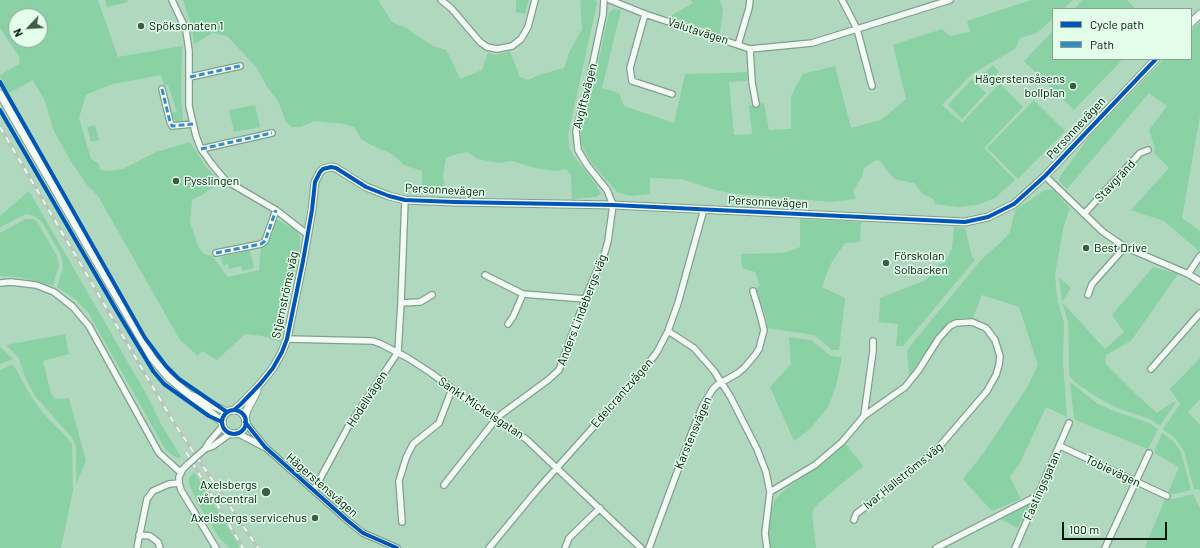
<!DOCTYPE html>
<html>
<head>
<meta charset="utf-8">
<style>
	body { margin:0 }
	#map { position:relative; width:1200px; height:548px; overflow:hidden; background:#b0d8be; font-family:Barlow,sans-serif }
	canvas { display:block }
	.legend { position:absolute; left:1052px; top:8px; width:140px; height:52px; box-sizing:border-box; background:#e2feea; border:1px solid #88a28f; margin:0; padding:5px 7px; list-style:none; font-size:12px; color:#001707 }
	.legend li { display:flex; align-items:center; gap:8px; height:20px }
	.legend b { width:20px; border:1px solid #88a28f }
	.north { position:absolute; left:8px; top:8px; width:40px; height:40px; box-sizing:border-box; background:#e2feea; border:1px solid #88a28f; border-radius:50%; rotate:245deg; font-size:11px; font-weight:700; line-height:16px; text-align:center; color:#001707 }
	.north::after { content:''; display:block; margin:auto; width:14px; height:18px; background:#3e5b47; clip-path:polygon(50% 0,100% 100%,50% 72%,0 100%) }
	.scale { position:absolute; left:1062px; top:522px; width:105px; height:18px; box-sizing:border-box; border:2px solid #001707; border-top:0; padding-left:5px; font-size:12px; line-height:14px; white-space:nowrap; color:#001707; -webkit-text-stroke:3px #e2feea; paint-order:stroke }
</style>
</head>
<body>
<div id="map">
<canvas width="1200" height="548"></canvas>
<ul class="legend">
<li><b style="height:5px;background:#0057b8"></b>Cycle path</li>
<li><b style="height:5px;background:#328cc5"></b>Path</li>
</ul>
<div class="north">N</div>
<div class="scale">100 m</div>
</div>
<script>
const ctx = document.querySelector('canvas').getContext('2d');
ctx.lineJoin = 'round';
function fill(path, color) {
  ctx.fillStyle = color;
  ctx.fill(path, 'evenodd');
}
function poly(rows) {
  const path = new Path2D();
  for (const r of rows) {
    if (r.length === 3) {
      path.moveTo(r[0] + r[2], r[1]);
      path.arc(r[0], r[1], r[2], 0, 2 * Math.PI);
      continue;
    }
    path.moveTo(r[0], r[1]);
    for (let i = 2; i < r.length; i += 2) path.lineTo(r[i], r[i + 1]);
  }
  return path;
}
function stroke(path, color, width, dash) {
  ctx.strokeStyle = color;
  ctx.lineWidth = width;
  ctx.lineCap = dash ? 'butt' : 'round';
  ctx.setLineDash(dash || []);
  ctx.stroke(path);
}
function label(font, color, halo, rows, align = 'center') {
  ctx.font = font + ' Barlow,sans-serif';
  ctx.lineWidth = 3;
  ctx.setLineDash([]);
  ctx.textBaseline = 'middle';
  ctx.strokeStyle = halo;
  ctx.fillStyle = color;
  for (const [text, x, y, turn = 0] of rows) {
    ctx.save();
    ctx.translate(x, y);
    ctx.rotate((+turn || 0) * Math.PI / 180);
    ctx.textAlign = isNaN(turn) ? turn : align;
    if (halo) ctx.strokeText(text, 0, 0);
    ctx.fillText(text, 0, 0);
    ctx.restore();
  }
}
fill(poly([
	[0,0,98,0,118,57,182,46,181,98,183,122,177,123,173,118,171,113,177,112,168,85,164,85,161,75,113,84,97,90,86,95,79,118,91,159,99,164,100,170,108,171,123,169,156,152,190,142,205,166,220,182,202,195,192,200,190,222,198,246,204,254,212,256,228,277,259,270,261,247,267,243,276,219,296,230,300,237,300,245,280,342,263,336,245,334,217,360,202,351,198,356,180,340,98,196,87,185,70,160,53,129,45,101,33,80,9,93,0,77,0,75,19,64,20,58,0,28],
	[16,16,40,16,40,40,16,40],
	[105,0,127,0,128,2,107,7],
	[183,0,378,0,392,22,406,28,433,46,446,50,452,61,460,79,482,70,488,53,496,55,510,51,520,77,528,80,542,74,564,68,569,53,582,29,580,0,596,0,597,3,568,135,569,147,573,155,597,186,601,194,596,197,572,199,571,175,566,169,555,171,535,168,512,161,499,163,477,159,468,152,453,155,446,158,443,176,446,194,422,194,422,171,404,165,392,154,371,145,361,139,354,127,344,124,314,121,301,127,292,127,286,122,278,101,267,87,257,68,227,36,213,33,194,44,192,28],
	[516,0,529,0,525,14,516,12],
	[691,0,720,0,723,9,720,34,670,16,693,3],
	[1031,0,1073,0,1063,9,1053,9,1053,18,1037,33,1020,38,1016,48,972,74,942,105,962,123,1000,83,1023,107,984,148,1015,180,995,198,977,205,958,207,935,204,933,199,923,194,914,183,894,179,879,160,874,161,864,168,862,177,853,191,856,199,831,202,729,193,712,189,681,179,650,178,650,194,631,196,617,192,591,162,583,148,580,133,582,121,592,92,609,13,614,9,621,10,602,88,619,93,624,106,674,123,685,74,728,73,747,72,747,81,729,82,734,135,752,134,749,106,764,103,769,130,791,129,791,96,803,74,835,66,851,128,881,120,906,99,893,45,942,29,950,36,970,32,967,21],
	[1082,0,1127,0,1136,9,1074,9],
	[1200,22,1200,116,1182,218,1200,231,1200,252,1164,221,1131,210,1169,168,1154,153,1155,148,1149,130,1167,106,1149,93,1067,189,1059,181,1061,175,1093,132,1164,59,1191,59,1191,31],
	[1053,31,1053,59,1123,59,1074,110,1024,61],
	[993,65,999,72,987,83,981,76],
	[972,79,986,93,962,119,948,105],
	[1034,100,1065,131,1018,179,987,148],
	[255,105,260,127,234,132,229,110],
	[95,125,99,140,91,142,87,127],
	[1045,190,1053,190,1070,208,1064,225,1055,274,1057,298,1064,323,1063,362,1067,417,1046,407,1020,463,1010,477,1021,499,992,511,967,484,963,479,985,451,1026,389,1038,365,1019,307,982,295,973,318,962,318,954,321,942,329,909,376,907,350,981,260,1002,241,1010,232,1015,210],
	[29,191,148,397,161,424,181,457,178,458,170,454,164,447,88,312,75,299,57,287,63,268,61,255,42,222,34,216,26,214,0,227,0,216],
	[26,219,34,219,39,225,57,256,59,266,53,286,19,277,0,276,0,233],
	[800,219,861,222,860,242,845,243,830,265,822,287,845,298,839,350,832,350,814,335,767,328,766,317,756,288,760,286,755,272,742,268,741,254,784,253,800,247],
	[954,227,965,228,972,256,975,260,903,346,896,346,898,324,879,322,880,298,926,280,938,265,945,262,952,249],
	[250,250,254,268,243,271,241,266,229,269,228,264,223,265,221,257],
	[1153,267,1178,274,1131,341,1106,355,1105,363,1138,396,1157,413,1173,402,1176,402,1160,426,1150,419,1117,408,1100,399,1076,383,1071,378,1069,374,1069,362,1068,322,1062,302,1059,277,1071,288,1062,302,1105,349,1124,332,1112,315],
	[65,334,69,354,43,361,51,394,55,399,69,398,86,461,76,484,76,448,73,439,35,396,26,380,19,358,6,345],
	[789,337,811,340,831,356,842,357,836,386,828,407,810,429,794,441,770,387,791,364],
	[0,347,13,359,0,364],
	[1200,358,1200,399,1188,412,1200,425,1200,490,1194,489,1184,451,1176,439,1163,429,1180,404,1170,389],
	[11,365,14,366,32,398,48,419,66,436,72,444,73,490,61,548,0,548,0,370],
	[1070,382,1098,404,1114,411,1149,423,1158,429,1148,449,1078,421,1074,418],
	[1162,433,1174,442,1181,452,1191,490,1174,494,1168,493,1179,467,1154,453],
	[845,443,863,466,821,501,814,508,812,514,816,548,771,548,768,535,772,507,776,498,788,487,821,465],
	[194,472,231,532,240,548,230,548,220,539,197,502,189,484,189,478],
	[1193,494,1200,508,1200,548,1148,548,1145,547,1165,499,1174,499],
	[1025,504,1029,505,1018,528,998,518]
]), '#8ad1a5');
const minor = poly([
	[172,0,186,30,189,51,189,106,196,136,201,149,211,163,225,180,276,210,308,235],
	[441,0,451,8,480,42,487,47,497,49,512,46,521,39,528,27,535,0],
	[610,0,645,14,750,49,812,43,950,0],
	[842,0,857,29,872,86],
	[645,14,630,68,632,81,672,94],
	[738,45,749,8,750,0],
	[750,49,752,82,756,104],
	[190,77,240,66],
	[162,89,170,122,172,126,193,124],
	[201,149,272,133],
	[1045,176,1103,232,1125,247,1188,274,1200,281],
	[1084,214,1140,153,1148,150],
	[216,253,261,244,265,241,276,210],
	[1188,274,1200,256],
	[485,275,523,294,585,299],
	[0,283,11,282,36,285,54,292,73,307,89,326,159,453,180,472],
	[1088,295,1092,284,1125,247],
	[401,303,420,302,432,295],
	[508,324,513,317,523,294],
	[668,331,694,348,714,371,730,396,757,449,766,472,770,492,765,533,767,548],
	[287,339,373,341,381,344,408,358,431,373,477,407,526,439,641,548],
	[1151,369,1200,313],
	[245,422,265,447,348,521,363,533,397,548],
	[237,433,264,447],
	[1060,446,1167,496],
	[205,449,213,446,231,433],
	[205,449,209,442,223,426],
	[188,464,183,469,179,477,179,483,181,490,216,548],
	[444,485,496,419,503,413,548,380,559,370,589,289,605,252,608,241,613,205,607,190,587,165,578,150,576,131,587,91,603,15,604,0],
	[314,490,348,427,398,352,401,303,405,200],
	[770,492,815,465,842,442,864,416,873,351,873,341],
	[854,520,856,514,916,467,939,447,987,391,996,375,999,365,1000,356,995,340,986,328,972,322,956,323,950,326,939,338,918,371,905,387,864,416],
	[402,522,399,481,406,458,413,444,439,423,452,389],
	[139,535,150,536,158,542,160,548],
	[137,548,147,499,153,491,169,484,179,483],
	[489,548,537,490,639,376,657,352,668,331,678,303,704,209],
	[565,548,569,538,600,508],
	[649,548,692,432,703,405,713,389,717,385,738,373,744,368,755,355,759,349,764,330,760,314,753,291],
	[936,548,1037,496],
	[1015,548,1069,423],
	[1105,548,1149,453]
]);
const tertiary = poly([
	[1191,23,1200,14],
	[0,94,152,358,168,377,222,422],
	[193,396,227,412],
	[234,410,241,404,261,383,273,368,282,352,287,339,303,261,312,210,315,182,320,172,323,169,331,167,336,168,366,187,389,196,405,200,454,202,613,205,965,222,988,217,1014,204,1045,176,1156,59],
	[234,422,12],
	[245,418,247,410,257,391]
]);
stroke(minor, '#80a08c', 8);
stroke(tertiary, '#80a08c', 9);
stroke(minor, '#f3f9f5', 5.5);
stroke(tertiary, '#f3f9f5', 7);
const rail = poly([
	[0,127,174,423,258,548],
	[186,452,243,548]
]);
stroke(rail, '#b9c4bd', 3.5);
stroke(rail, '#e2feea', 2, [6]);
const minorBridge = poly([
	[188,464,205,449]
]);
stroke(minorBridge, '#80a08c', 8, []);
stroke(minorBridge, '#f3f9f5', 5.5);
stroke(poly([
	[190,77,240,66],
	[162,89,170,122,172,126,193,124],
	[201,149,272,133],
	[216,253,261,244,265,241,276,210]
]), '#328cc5', 3, [6, 3]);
stroke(poly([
	[0,82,145,338,166,366,179,379,227,412],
	[0,110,118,313,153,371,164,384,209,416,222,422],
	[234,410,241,404,261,383,273,368,282,352,287,339,303,261,312,210,315,182,320,172,323,169,331,167,336,168,366,187,389,196,405,200,454,202,613,205,965,222,988,217,1014,204,1045,176,1156,59],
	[234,422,12],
	[245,422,265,447,348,521,363,533,397,548]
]), '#0057b8', 4);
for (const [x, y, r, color] of [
	[141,26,4,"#3e5b47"],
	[1073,86,4,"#3e5b47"],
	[176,181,4,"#3e5b47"],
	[1086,248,4,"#3e5b47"],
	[886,263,4,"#3e5b47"],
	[266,492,5,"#3e5b47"],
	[315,518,4,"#3e5b47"]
]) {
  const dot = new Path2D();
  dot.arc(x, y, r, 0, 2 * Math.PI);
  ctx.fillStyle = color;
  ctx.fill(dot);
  stroke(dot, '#e2feea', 1.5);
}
label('12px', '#001707', '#e2feea', [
	["Spöksonaten 1",149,26],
	["Hägerstensåsens",1065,79,"right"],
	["bollplan",1065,93,"right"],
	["Pysslingen",184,181],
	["Best Drive",1094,248],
	["Förskolan",894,256],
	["Solbacken",894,270],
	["Axelsbergs",257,485,"right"],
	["vårdcentral",257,499,"right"],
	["Axelsbergs servicehus",307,518,"right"]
], 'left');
label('12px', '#001707', '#e2feea', [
	["Valutavägen",698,31,18],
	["Avgiftsvägen",585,96,-76],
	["Personnevägen",1076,128,-47],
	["Stavgränd",1115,181,-47],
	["Personnevägen",445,190,3],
	["Personnevägen",768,202,3],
	["Stjernströms väg",285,295,-78],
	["Anders Lindebergs väg",582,310,-69],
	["Edelcrantzvägen",622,393,-49],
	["Hodellvägen",367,399,-57],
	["Sankt Mickelsgatan",481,408,34],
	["Karstensvägen",693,433,-67],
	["Tobievägen",1113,471,25],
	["Ivar Hallströms väg",903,476,-39],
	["Hägerstensvägen",322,485,41],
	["Fastingsgatan",1042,486,-66]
]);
</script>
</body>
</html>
